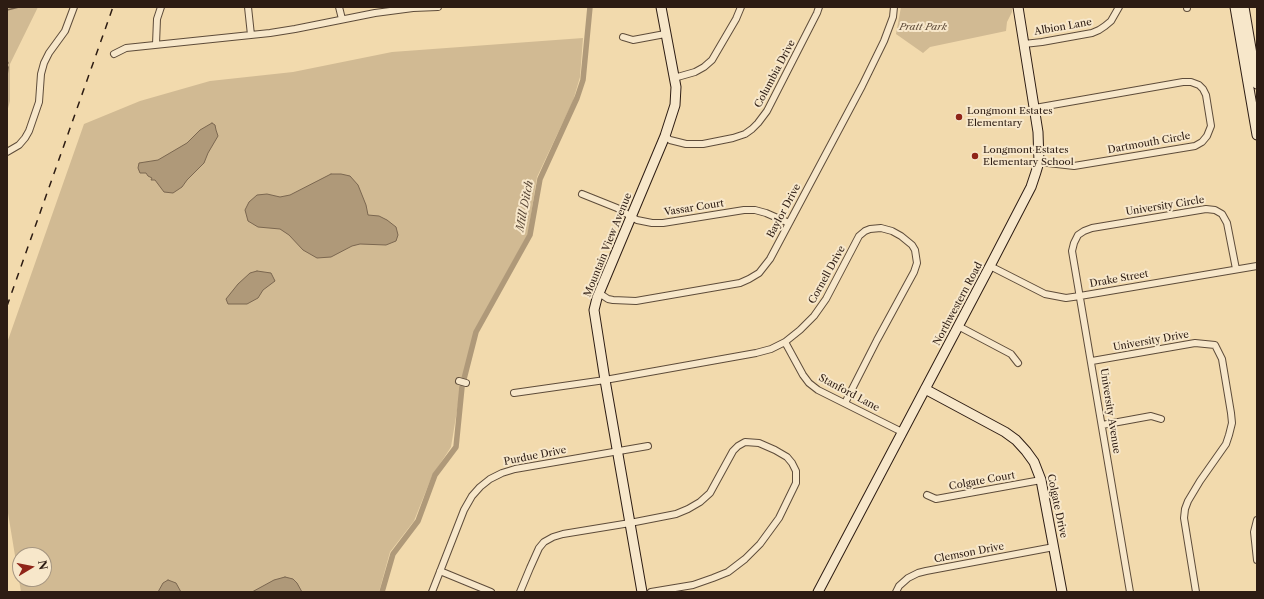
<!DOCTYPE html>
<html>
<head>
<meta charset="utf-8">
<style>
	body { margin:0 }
	#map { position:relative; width:1264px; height:599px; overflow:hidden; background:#f2daad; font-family:"Libre Caslon Text",serif }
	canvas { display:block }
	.frame { position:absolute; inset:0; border:8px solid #2d1c13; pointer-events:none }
	.north { position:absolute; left:12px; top:547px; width:40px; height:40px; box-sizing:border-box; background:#f7e7ca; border:1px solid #a69681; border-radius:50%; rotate:80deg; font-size:11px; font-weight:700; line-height:16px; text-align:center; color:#2d1c13 }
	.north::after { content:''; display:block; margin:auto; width:14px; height:18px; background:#8f2418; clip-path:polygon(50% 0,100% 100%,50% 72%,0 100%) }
</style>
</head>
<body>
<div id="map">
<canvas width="1264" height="599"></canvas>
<div class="frame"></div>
<div class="north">N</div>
</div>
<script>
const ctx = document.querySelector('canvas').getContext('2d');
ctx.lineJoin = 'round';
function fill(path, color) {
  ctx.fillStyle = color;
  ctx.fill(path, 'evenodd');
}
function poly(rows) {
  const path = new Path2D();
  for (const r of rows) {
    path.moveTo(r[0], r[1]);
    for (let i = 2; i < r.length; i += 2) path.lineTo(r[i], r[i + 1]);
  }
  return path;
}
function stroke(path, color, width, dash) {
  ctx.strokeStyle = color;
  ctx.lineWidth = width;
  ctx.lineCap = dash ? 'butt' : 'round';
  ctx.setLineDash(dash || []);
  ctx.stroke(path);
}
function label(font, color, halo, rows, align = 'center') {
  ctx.font = font + ' "Libre Caslon Text",serif';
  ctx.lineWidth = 4;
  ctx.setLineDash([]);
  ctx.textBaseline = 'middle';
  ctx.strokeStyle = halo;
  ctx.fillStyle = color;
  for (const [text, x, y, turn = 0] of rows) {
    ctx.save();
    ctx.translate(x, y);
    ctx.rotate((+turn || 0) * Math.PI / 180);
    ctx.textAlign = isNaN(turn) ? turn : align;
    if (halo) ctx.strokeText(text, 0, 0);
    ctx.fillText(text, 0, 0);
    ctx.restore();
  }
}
fill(poly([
	[7,7,38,7,10,64,10,101,7,112],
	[901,7,1012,7,1012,12,1007,22,1006,31,930,47,923,53,896,34],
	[583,38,580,77,573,101,537,177,528,234,475,330,463,374,451,447,432,476,414,521,390,552,379,592,21,592,7,507,7,343,84,124,140,101,210,81,293,72,392,52],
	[20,555,44,555,44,579,20,579]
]), '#d1ba93');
const water = poly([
	[212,123,215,125,216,130,218,136,208,153,204,163,187,180,182,187,173,193,164,192,155,180,151,180,152,178,148,176,146,173,140,173,138,168,139,163,158,160,187,143,200,130,212,123],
	[331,174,341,174,350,176,358,185,366,205,368,215,379,216,387,220,396,227,398,235,396,241,386,245,360,244,352,246,331,257,317,258,303,250,289,235,280,229,258,227,248,221,245,210,249,202,257,195,267,194,280,197,290,195,331,174],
	[257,271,271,273,275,281,263,290,258,298,247,304,228,304,226,299,238,284,250,273,257,271],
	[285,577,293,579,297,583,302,592,252,592,274,580,285,577],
	[168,580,176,583,181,592,158,592,163,583,168,580]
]);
fill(water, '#af9979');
stroke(water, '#7b6750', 1);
stroke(poly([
	[7,10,19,7],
	[7,61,8,63],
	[7,76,8,67],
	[7,80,7,85],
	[7,88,7,98]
]), '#7b6750', 1.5);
stroke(poly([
	[464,379,476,332,530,235,540,179,577,98,583,80,590,7],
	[382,592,393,554,418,521,435,475,456,447,462,387]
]), '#af9979', 5.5);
const street = poly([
	[248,7,251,35],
	[339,7,342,19],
	[1187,8,1187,7],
	[623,37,633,40,665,34],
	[156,44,157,19,161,7],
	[1024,44,1042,42,1092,33,1099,30,1105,26,1111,21,1119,7],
	[114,54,126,48,270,33,295,29,375,13,413,8,438,7],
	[674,78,695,72,704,67,712,60,736,19,741,7],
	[1035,108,1183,82,1191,82,1199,85,1203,89,1206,95,1211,126,1207,136,1202,142,1195,146,1074,166,1039,162],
	[665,136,670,140,686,144,703,144,733,138,745,134,752,129,758,123,767,111,817,13,819,7],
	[7,152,19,145,25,138,29,131,39,102,41,74,44,63,49,53,65,31,74,7],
	[582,194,617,208,637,220,652,223,663,223,744,210,755,210,766,213,789,223],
	[990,266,1045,294,1066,298,1080,296,1257,266],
	[599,293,608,299,613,300,636,301,740,283,749,279,759,273,770,259,862,86,884,41,893,17,894,7],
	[958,326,1011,354,1018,363],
	[785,342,803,375,809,383,818,390,902,432],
	[1092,361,1195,343,1215,345,1222,359,1231,413,1232,423,1229,435,1226,444,1200,481,1188,501,1185,509,1184,518,1196,592],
	[459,381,466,383],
	[514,393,605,380,756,353,771,349,785,342,800,330,814,316,826,299,859,236,865,231,870,229,881,228,892,231,901,236,912,245,915,250,917,263,914,272,877,340,845,403],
	[1102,425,1151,416,1161,419],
	[927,495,936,499,1041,480],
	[1257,520,1254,532,1257,560],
	[440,571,491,592],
	[432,592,464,510,472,496,480,487,490,479,502,473,515,469,648,446],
	[520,592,530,568,539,548,544,542,553,537,563,534,630,523,676,514,688,509,700,502,710,493,733,451,738,446,745,442,759,443,775,450,787,457,792,463,796,471,796,483,779,518,760,544,745,559,728,572,713,578,693,585,651,592],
	[896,592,899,586,908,578,918,573,926,571,1054,547],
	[1130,592,1072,251,1074,243,1078,235,1084,231,1092,228,1206,209,1215,210,1222,214,1227,223,1236,269]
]);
const secondary = poly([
	[1235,7,1257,135],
	[1244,7,1257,84],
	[925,389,1005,432,1016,440,1026,451,1034,462,1041,480,1062,592],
	[642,592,605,380,594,310,597,298,665,136,675,105,676,87,661,7],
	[818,592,990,266,1031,187,1036,172,1039,162,1038,132,1018,7]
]);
stroke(street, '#5e4c3a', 8);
stroke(secondary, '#2d1c13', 11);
stroke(street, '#f7e7ca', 6);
stroke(secondary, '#f7e7ca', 9);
stroke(poly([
	[7,306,113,7]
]), '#2d1c13', 1.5, [7, 7]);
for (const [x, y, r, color] of [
	[959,117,4,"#8f2418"],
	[975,156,4,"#8f2418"]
]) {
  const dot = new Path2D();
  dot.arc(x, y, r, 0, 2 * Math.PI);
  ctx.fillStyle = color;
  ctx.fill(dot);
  stroke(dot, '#f7e7ca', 1.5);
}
label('italic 10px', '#5e4b39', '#f7e7ca', [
	["Pratt Park",923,27]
]);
label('10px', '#2d1c13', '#f7e7ca', [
	["Albion Lane",1063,27,-10],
	["Columbia Drive",775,74,-62],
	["Dartmouth Circle",1149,143,-10],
	["University Circle",1165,206,-9],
	["Vassar Court",694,208,-9],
	["Baylor Drive",784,211,-62],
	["Mountain View Avenue",608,245,-68],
	["Cornell Drive",827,275,-61],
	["Drake Street",1119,279,-10],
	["Northwestern Road",958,304,-62],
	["University Drive",1151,341,-10],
	["Stanford Lane",849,393,28],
	["University Avenue",1110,411,81],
	["Purdue Drive",535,456,-11],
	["Colgate Court",982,481,-10],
	["Colgate Drive",1057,506,78],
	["Clemson Drive",969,553,-11]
]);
label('10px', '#2d1c13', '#f7e7ca', [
	["Longmont Estates",967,111],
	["Elementary",967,123],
	["Longmont Estates",983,150],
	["Elementary School",983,162]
], 'left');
label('italic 11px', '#5a4837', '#f7e7ca', [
	["Mill Ditch",525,206,-79]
]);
</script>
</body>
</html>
